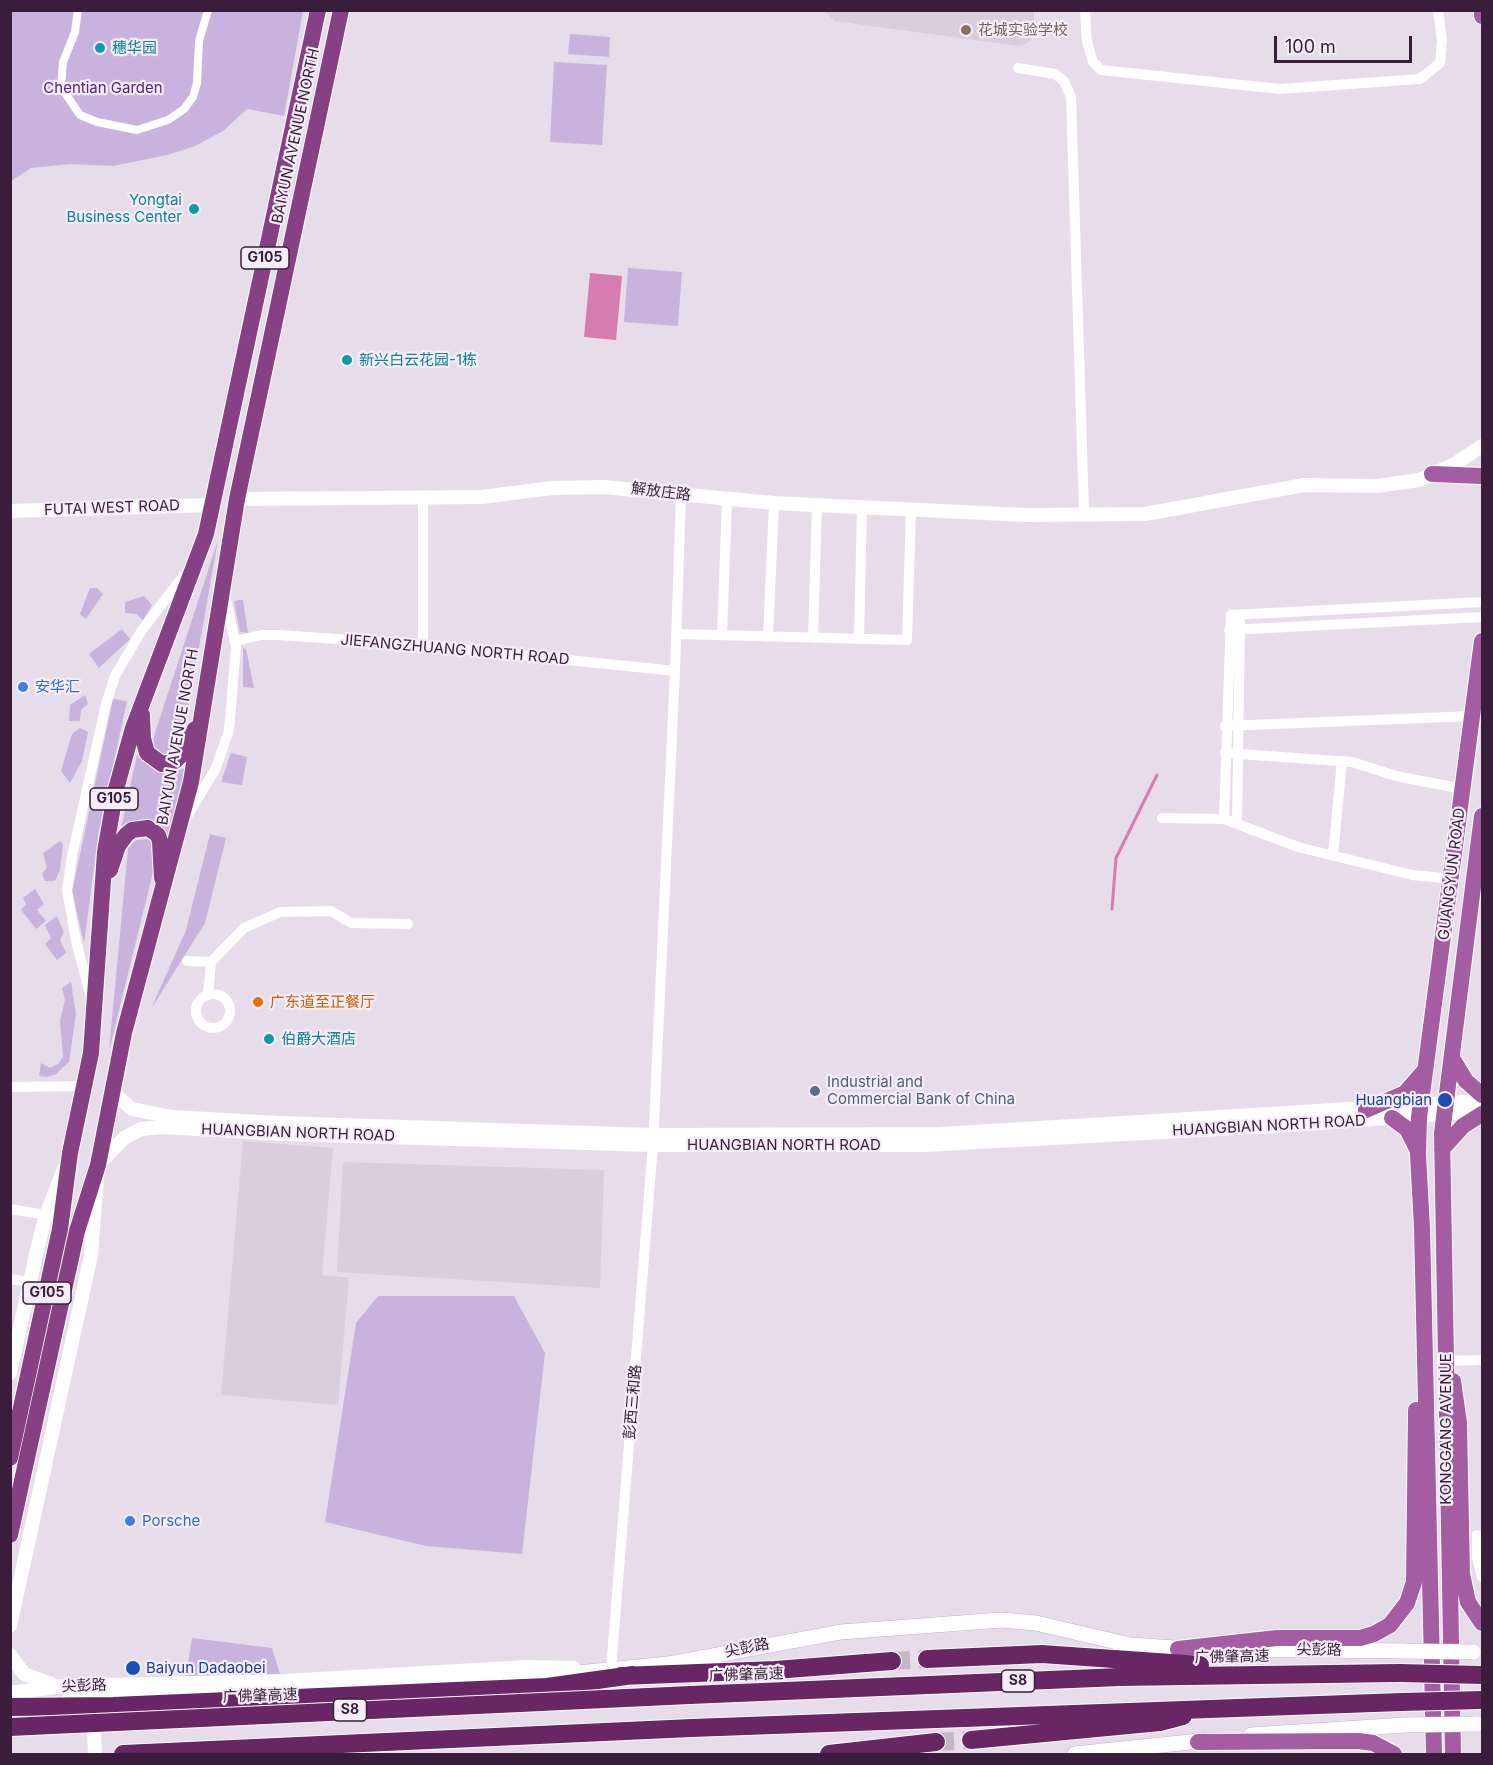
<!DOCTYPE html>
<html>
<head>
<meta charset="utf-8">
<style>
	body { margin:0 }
	#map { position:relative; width:1493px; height:1765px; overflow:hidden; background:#e7dcea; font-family:Inter,sans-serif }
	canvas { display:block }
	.frame { position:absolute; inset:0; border:12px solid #3a1d3a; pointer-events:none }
	.scale { position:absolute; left:1274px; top:36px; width:138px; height:27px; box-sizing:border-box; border:3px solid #3a1d3a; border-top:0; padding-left:8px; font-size:18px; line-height:21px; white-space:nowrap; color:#3a1d3a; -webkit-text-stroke:4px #f4ecf7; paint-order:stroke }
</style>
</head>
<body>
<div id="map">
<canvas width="1493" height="1765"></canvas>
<div class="frame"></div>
<div class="scale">100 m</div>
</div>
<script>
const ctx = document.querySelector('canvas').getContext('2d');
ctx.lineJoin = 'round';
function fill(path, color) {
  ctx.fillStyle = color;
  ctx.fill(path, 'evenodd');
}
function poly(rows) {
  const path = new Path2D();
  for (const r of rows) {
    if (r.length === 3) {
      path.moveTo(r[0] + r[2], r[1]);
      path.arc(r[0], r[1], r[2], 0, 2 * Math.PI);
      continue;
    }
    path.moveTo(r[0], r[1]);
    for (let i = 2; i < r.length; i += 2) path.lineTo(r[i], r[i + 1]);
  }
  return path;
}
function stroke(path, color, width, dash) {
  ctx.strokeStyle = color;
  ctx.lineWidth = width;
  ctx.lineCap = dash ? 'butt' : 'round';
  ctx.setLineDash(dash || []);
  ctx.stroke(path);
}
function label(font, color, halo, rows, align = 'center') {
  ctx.font = font + ' Inter,"Noto Sans SC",sans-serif';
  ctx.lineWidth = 4.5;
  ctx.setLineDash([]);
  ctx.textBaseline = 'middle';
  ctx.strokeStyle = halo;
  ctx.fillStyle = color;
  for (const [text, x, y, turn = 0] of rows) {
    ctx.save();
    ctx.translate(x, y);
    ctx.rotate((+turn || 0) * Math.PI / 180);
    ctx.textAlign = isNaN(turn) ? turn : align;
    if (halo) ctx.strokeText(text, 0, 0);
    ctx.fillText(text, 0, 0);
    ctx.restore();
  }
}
fill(poly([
	[824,11,1034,11,1033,37,1026,44,1019,46,952,37,835,21],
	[243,1141,333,1148,322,1275,349,1278,338,1405,221,1395],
	[343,1162,604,1170,600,1288,337,1272]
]), '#dbcdde');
fill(poly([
	[11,11,303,11,284,116,247,109,223,131,195,146,167,155,113,166,70,164,31,168,11,181],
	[570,34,610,37,609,57,568,54],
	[554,62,607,65,602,145,550,142],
	[628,268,682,272,678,326,624,322],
	[218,540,183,738,172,755,164,756,157,752,153,744,154,736],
	[90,588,97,588,103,594,86,619,80,614],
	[144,596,152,605,143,620,136,614,125,613,125,602],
	[238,600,243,600,248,633,240,632,234,602],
	[122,629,130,639,99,668,89,654],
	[243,648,246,649,254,688,243,687],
	[85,695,88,704,81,710,80,721,69,721,70,705],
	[113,699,127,701,99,830,84,943,72,892],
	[80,728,88,732,82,761,70,783,61,771,72,734],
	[231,753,247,757,242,785,221,782],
	[137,755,158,771,172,773,187,767,169,845,165,836,120,833],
	[210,834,226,838,205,923,151,1009,186,930],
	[148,839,152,843,155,864,109,1051,128,849,136,840],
	[60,841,63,844,60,870,55,881,45,881,42,874,47,868,43,853],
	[35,889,44,904,37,910,46,921,36,929,21,910,26,904,23,898],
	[57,916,64,932,60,940,66,953,57,960,45,944,51,938,45,925],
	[71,982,76,1014,69,1062,56,1074,47,1077,39,1076,41,1063,50,1068,58,1064,63,1057,60,1021,65,1000,62,988],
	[378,1296,514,1296,545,1353,522,1554,426,1546,325,1522,356,1323],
	[192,1638,272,1648,280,1674,186,1676]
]), '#cab2de');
fill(poly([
	[590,273,622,276,616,340,584,337]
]), '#d57db0');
stroke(poly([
	[1112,909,1116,858,1157,775]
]), '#d57db0', 3);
stroke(poly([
	[892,1661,927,1659],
	[936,1742,971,1740]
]), '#c4b6c7', 18, [18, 9]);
const secondary = poly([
	[1235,1649,1403,1651],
	[69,1698,508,1680,668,1664,841,1632,1001,1620,1036,1623,1130,1645,1190,1649],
	[1251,1735,1405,1725],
	[1075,1754,1209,1740]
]);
const primary = poly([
	[1482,10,1482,16],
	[1432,474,1482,476],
	[1452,1058,1466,1081,1482,1095],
	[1366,1110,1405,1093,1425,1070],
	[1392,1118,1407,1129,1417,1149],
	[1442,1149,1463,1126,1482,1114],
	[1453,1381,1459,1423,1462,1574,1468,1602,1482,1623],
	[1178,1649,1277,1638,1360,1638,1374,1634,1390,1625,1407,1603,1414,1582,1416,1410],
	[1198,1742,1358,1741,1373,1743,1394,1754],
	[1434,1754,1422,1228,1418,1155,1419,1117,1482,641],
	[1453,1754,1442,1133,1482,816]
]);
const trunk = poly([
	[142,715,143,738,147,753,162,764,175,761,180,756,195,729],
	[110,870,118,846,126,835,132,830,148,828,158,835,160,842,162,878],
	[10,1458,60,1229,70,1153,91,1053,105,852,116,789,133,728,206,534,318,10],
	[10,1535,77,1231,98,1165,124,1033,191,782,237,499,341,10]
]);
const motorway = poly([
	[927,1659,1042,1654,1200,1665],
	[621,1676,775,1670,892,1661],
	[690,1695,1120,1677,1399,1673],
	[10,1707,114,1706,547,1687,633,1675],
	[971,1740,1160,1722,1183,1716],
	[123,1754,692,1728,1401,1702],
	[829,1754,936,1742]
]);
stroke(secondary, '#c8aecb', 16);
stroke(primary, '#fff', 18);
stroke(trunk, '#fff', 18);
stroke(motorway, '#fff', 20);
stroke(poly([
	[78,10,75,32,63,62,61,87,80,115,97,122,137,130,168,120,184,109,193,97,197,83,199,41,208,10]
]), '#fff', 8);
stroke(poly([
	[1085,10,1087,42,1093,62,1101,70,1280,89,1420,79,1440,63,1442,41,1438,10],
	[1018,68,1055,74,1064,81,1071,97,1084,513],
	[1229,630,1482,617],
	[677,634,907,640,911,509],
	[722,635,727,500],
	[768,637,774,503],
	[813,638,817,505],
	[859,639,862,506],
	[236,641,261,635,279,635,423,645,675,671],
	[423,645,423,497],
	[1225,726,1473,716],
	[1225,753,1352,762,1396,776,1463,789],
	[1162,818,1224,819,1298,847,1412,875,1452,879],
	[1224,819,1231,615,1482,602],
	[185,820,216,768,229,730,236,647,224,590],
	[1237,824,1240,623],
	[1333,855,1342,761],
	[187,961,211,962],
	[213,1011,17],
	[208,995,211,962,244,928,280,912,331,911,351,923,408,924],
	[91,998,76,941,67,890,72,856,106,704,115,676,142,630,187,571],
	[10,1087,86,1086],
	[10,1209,46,1215],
	[10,1279,30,1282],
	[1446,1361,1482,1360],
	[1477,1535,1477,1557,1482,1577],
	[611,1669,653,1145,675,671,681,495]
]), '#fff', 10);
stroke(poly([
	[237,499,482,497,552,488,603,487,774,503,1026,515,1145,514,1304,485,1377,486,1419,480,1453,465,1482,446],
	[10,511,213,505],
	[112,1088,118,1097,132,1109,172,1117,279,1123,653,1135,941,1134,1482,1101],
	[10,1373,37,1250,46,1215,64,1169],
	[10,1626,91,1255,98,1165,124,1138,141,1129,163,1127,286,1134,653,1145,925,1145,1292,1125,1482,1111],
	[10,1655,24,1674,52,1684],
	[10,1693,63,1686,284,1681,528,1667,574,1668],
	[95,1754,94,1731,106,1717]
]), '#fff', 14);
stroke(secondary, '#fff', 15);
stroke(primary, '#a45ca3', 16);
stroke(trunk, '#864184', 16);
stroke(motorway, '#692664', 18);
const secondaryBridge = poly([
	[1403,1651,1473,1652],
	[1405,1725,1476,1724]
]);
const motorwayBridge = poly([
	[1399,1673,1482,1675],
	[1401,1702,1482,1700],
	[10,1727,690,1695]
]);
stroke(secondaryBridge, '#c8aecb', 16, []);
stroke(motorwayBridge, '#fff', 20, []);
stroke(secondaryBridge, '#fff', 15);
stroke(motorwayBridge, '#692664', 18);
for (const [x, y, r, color] of [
	[966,30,6,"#8d6e63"],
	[100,48,6,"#0f9aa8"],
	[194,209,6,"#0f9aa8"],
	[347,360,6,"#0f9aa8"],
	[23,687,6,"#3f7fe0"],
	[258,1002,6,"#e8710a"],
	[269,1039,6,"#0f9aa8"],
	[815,1091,6,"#5c6f8a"],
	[1445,1100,8,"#1a4fb4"],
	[130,1521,6,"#3f7fe0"],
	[133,1668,8,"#1a4fb4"]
]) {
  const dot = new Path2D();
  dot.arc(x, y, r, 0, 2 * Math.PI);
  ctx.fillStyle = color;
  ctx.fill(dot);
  stroke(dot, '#f4ecf7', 2);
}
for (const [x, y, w] of [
	[265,258,48],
	[114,799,48],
	[47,1293,48],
	[1018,1681,33],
	[350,1710,33]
]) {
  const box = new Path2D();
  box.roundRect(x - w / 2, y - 11, w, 22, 4.5);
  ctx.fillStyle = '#f4ecf7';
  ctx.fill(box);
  stroke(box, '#3a1d3a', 1.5);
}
label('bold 14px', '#3a1d3a', null, [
	["G105",265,258],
	["G105",114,799],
	["G105",47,1293],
	["S8",1018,1681],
	["S8",350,1710]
]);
label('15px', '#785e54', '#f4ecf7', [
	["花城实验学校",978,30]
], 'left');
label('15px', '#0d838f', '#f4ecf7', [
	["穗华园",112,48],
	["Yongtai",182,200,"right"],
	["Business Center",182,217,"right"],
	["新兴白云花园-1栋",359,360],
	["伯爵大酒店",281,1039]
], 'left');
label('15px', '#582474', '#f4ecf7', [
	["Chentian Garden",103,88]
]);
label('15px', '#3a1d3a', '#f4ecf7', [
	["BAIYUN AVENUE NORTH",296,136,-78],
	["解放庄路",661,492,7],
	["FUTAI WEST ROAD",112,508,-2],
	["JIEFANGZHUANG NORTH ROAD",455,650,5],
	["BAIYUN AVENUE NORTH",178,737,-80],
	["GUANGYUN ROAD",1452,874,-83],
	["HUANGBIAN NORTH ROAD",1269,1126,-3],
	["HUANGBIAN NORTH ROAD",298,1133,2],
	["HUANGBIAN NORTH ROAD",784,1145],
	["彭西三和路",633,1402,-85],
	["KONGGANG AVENUE",1446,1429,-90],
	["尖彭路",747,1648,-11],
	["尖彭路",1319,1650,1],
	["广佛肇高速",1232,1657,-1],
	["广佛肇高速",746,1675,-2],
	["尖彭路",84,1686,-2],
	["广佛肇高速",260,1696,-2]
]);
label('15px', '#366cbe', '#f4ecf7', [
	["安华汇",35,687],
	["Porsche",142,1521]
], 'left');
label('15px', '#c56008', '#f4ecf7', [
	["广东道至正餐厅",270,1002]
], 'left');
label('15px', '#4e5e75', '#f4ecf7', [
	["Industrial and",827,1082],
	["Commercial Bank of China",827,1099]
], 'left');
label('15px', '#164399', '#f4ecf7', [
	["Huangbian",1432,1100],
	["Baiyun Dadaobei",146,1668,"left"]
], 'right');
</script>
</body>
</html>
